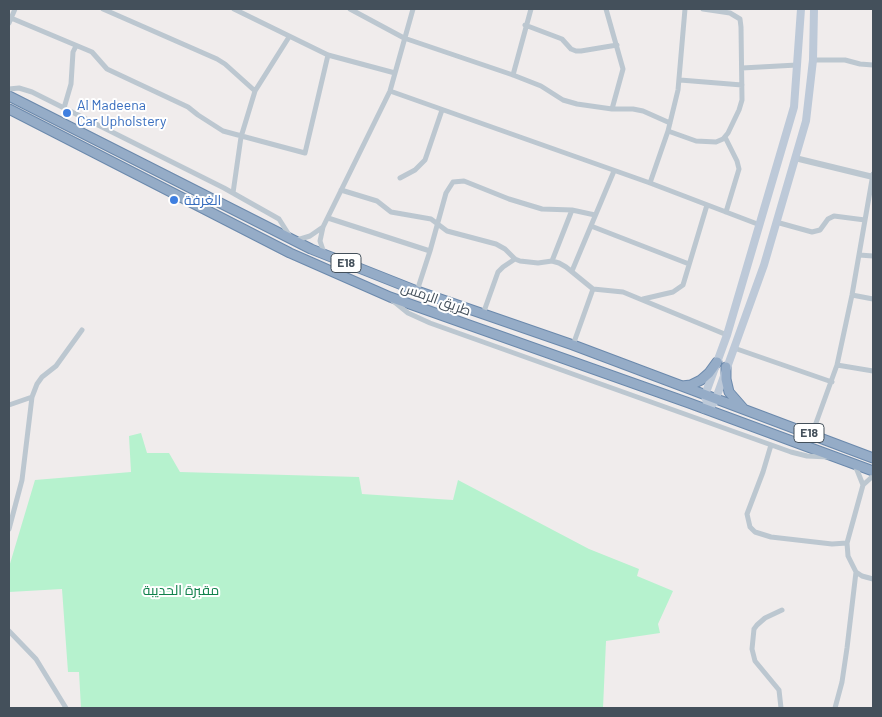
<!DOCTYPE html>
<html>
<head>
<meta charset="utf-8">
<style>
	body { margin:0 }
	#map { position:relative; width:882px; height:717px; overflow:hidden; background:#f0ecec; font-family:Barlow,sans-serif }
	canvas { display:block }
	.frame { position:absolute; inset:0; border:10px solid #44505b; pointer-events:none }
</style>
</head>
<body>
<div id="map">
<canvas width="882" height="717"></canvas>
<div class="frame"></div>
</div>
<script>
const ctx = document.querySelector('canvas').getContext('2d');
ctx.lineJoin = 'round';
function fill(path, color) {
  ctx.fillStyle = color;
  ctx.fill(path, 'evenodd');
}
function poly(rows) {
  const path = new Path2D();
  for (const r of rows) {
    path.moveTo(r[0], r[1]);
    for (let i = 2; i < r.length; i += 2) path.lineTo(r[i], r[i + 1]);
  }
  return path;
}
function stroke(path, color, width, dash) {
  ctx.strokeStyle = color;
  ctx.lineWidth = width;
  ctx.lineCap = dash ? 'butt' : 'round';
  ctx.setLineDash(dash || []);
  ctx.stroke(path);
}
function label(font, color, halo, rows, align = 'center') {
  ctx.font = font + ' Barlow,Cairo,sans-serif';
  ctx.lineWidth = 4;
  ctx.setLineDash([]);
  ctx.textBaseline = 'middle';
  ctx.strokeStyle = halo;
  ctx.fillStyle = color;
  for (const [text, x, y, turn = 0] of rows) {
    ctx.save();
    ctx.translate(x, y);
    ctx.rotate((+turn || 0) * Math.PI / 180);
    ctx.textAlign = isNaN(turn) ? turn : align;
    if (halo) ctx.strokeText(text, 0, 0);
    ctx.fillText(text, 0, 0);
    ctx.restore();
  }
}
fill(poly([
	[141,433,147,453,169,453,180,472,359,477,362,494,453,500,458,480,589,549,639,569,637,576,673,591,658,624,660,633,606,641,603,708,81,708,79,672,68,672,62,589,9,592,9,567,35,480,131,472,129,436]
]), '#b6f2ce');
const trunk = poly([
	[9,96,311,249,417,291,573,345,873,458],
	[9,109,290,253,390,297,689,403,873,471],
	[726,367,726,379,729,392,743,408],
	[682,386,691,385,701,380,709,373,717,362]
]);
stroke(trunk, '#6b89ac', 11);
stroke(poly([
	[103,9,217,59,225,64,255,91],
	[234,9,328,55,395,73],
	[350,9,404,38,513,75,541,86,563,100,577,104,612,109,633,109,643,111,670,123],
	[606,9,623,69,612,109],
	[11,18,92,52,107,69,188,107,198,115,223,131,305,153,328,55],
	[9,23,15,9],
	[525,25,562,39,571,49,576,51,581,51,617,45],
	[813,60,845,60,860,64,873,65],
	[742,68,797,65],
	[513,75,531,9],
	[680,80,742,85],
	[9,89,19,88,32,92,224,188,279,219,291,238],
	[390,91,650,183,760,225],
	[64,108,71,84,73,52,76,46],
	[668,131,696,141,716,142,723,139,728,133,739,110,742,100,741,27,740,19,730,13,703,9],
	[725,137,737,161,739,169,726,212],
	[400,178,415,170,425,160,442,110],
	[650,183,668,131,678,90,685,9],
	[341,190,377,201,391,212,431,219,447,231,496,244,505,249,515,259,520,261,538,263,552,261,559,263,566,267,593,289,623,292,727,335],
	[233,193,241,137,255,91,289,37],
	[328,218,430,251],
	[776,222,812,232,820,230,828,219,834,216,865,220],
	[591,226,689,264],
	[297,240,310,236,323,227],
	[324,253,320,241,323,227,390,91,413,9],
	[859,255,873,256],
	[552,261,572,210],
	[572,271,614,171],
	[417,291,430,251,446,193,453,182,464,181,509,199,542,209,572,210,595,215],
	[852,295,873,299],
	[643,299,673,292,683,285,707,205],
	[392,300,408,313,430,323,791,452,807,456,829,457],
	[483,314,498,272,503,267,515,259],
	[573,345,593,289],
	[734,348,832,382],
	[837,365,873,371],
	[9,405,32,397],
	[812,434,837,365,852,295,873,174],
	[771,445,763,472,747,514,750,527,755,532,771,537,832,544,847,543],
	[855,465,863,485,847,543,848,556,856,572,862,576,873,579],
	[863,485,873,476],
	[9,529,22,480,32,397,37,384,42,377,56,366,82,330],
	[9,631,36,659,66,708],
	[781,708,779,690,755,661,752,649,754,629,757,625,765,618,782,610],
	[835,708,842,682,847,648,856,572]
]), '#bcc7d0', 5);
stroke(poly([
	[795,158,873,177]
]), '#bcc7d0', 6);
stroke(poly([
	[704,409,712,405,715,401,764,265,806,121,813,60,814,9],
	[712,411,707,404,705,395,727,335,794,107,801,9]
]), '#bdc9d8', 8);
stroke(trunk, '#95acc7', 9);
for (const [x, y, r, color] of [
	[67,113,5,"#3f7fe0"],
	[174,200,5,"#3f7fe0"]
]) {
  const dot = new Path2D();
  dot.arc(x, y, r, 0, 2 * Math.PI);
  ctx.fillStyle = color;
  ctx.fill(dot);
  stroke(dot, '#fff', 2);
}
for (const [x, y, w] of [
	[346,263,30],
	[809,433,30]
]) {
  const box = new Path2D();
  box.roundRect(x - w / 2, y - 9.5, w, 19, 4);
  ctx.fillStyle = '#fff';
  ctx.fill(box);
  stroke(box, '#44505b', 1);
}
label('bold 12px', '#44505b', null, [
	["E18",346,263],
	["E18",809,433]
]);
label('14px', '#366cbe', '#fff', [
	["Al Madeena",77,105],
	["Car Upholstery",77,121],
	["الغرفة",184,200]
], 'left');
label('14px', '#44505b', '#fff', [
	["طريق الرمس",436,299,20]
]);
label('14px', '#10814b', '#fff', [
	["مقبرة الحديبة",181,590]
]);
</script>
</body>
</html>
